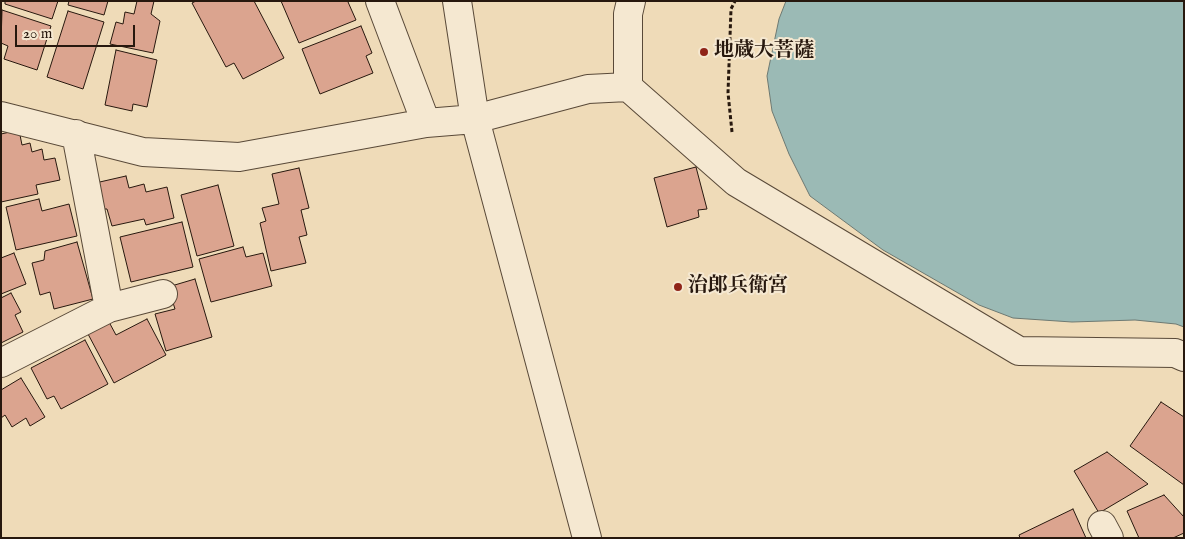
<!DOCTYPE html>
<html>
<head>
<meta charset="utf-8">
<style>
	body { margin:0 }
	#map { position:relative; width:1185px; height:539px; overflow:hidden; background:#efdbb8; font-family:"IM FELL English",serif }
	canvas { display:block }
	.frame { position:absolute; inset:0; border:2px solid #27180e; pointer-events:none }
	.scale { position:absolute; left:15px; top:25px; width:120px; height:22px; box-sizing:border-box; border:2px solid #27180e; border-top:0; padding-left:6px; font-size:15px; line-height:18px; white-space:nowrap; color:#27180e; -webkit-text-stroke:4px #f5e8d1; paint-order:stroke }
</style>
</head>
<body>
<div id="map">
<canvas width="1185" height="539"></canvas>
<div class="frame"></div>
<div class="scale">20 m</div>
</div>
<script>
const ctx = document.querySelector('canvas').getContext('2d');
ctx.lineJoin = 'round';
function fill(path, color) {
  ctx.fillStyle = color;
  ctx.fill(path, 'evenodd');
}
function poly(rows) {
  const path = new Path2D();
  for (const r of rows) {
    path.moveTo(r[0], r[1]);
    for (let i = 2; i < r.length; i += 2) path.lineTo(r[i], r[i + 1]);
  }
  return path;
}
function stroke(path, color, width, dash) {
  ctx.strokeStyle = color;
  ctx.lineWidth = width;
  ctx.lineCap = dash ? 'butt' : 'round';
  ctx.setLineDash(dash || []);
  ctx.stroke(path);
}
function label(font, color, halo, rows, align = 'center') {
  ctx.font = font + ' "IM FELL English","Noto Serif JP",serif';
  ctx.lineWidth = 4;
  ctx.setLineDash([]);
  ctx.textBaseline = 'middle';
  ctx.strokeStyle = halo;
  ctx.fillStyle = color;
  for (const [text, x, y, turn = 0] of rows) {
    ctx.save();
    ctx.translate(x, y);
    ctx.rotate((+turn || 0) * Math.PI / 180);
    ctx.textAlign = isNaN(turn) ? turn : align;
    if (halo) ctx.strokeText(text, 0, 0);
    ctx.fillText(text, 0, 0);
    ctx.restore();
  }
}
const water = poly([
	[786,1,1184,1,1184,327,1176,324,1135,320,1072,322,1013,318,979,305,883,250,810,196,789,154,772,111,767,76,779,19,786,1]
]);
fill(water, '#9bbab5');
stroke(water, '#6d7972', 1);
const building = poly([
	[5,1,58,1,52,19,5,4,5,1],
	[69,1,108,1,104,15,68,5,69,1],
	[137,1,154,1,151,14,160,21,153,53,110,44,116,22,123,24,125,12,134,14,137,1],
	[196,1,254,1,284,58,243,79,234,63,226,67,192,3,196,1],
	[281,1,350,1,348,2,356,20,299,43,281,1],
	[2,10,51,26,37,70,4,59,8,46,1,43,2,10],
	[68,11,104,22,83,89,47,77,68,11],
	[361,26,372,53,366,56,373,73,320,94,302,49,361,26],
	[116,50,157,60,147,107,133,104,132,111,105,105,116,50],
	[19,130,22,145,30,143,32,152,42,149,44,160,55,158,60,180,36,185,38,194,1,202,1,134,19,130],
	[696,167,707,209,698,210,699,217,667,227,654,178,696,167],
	[299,168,309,208,301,210,307,235,299,237,306,263,271,271,260,223,266,221,262,208,279,204,272,174,299,168],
	[126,176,129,188,144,184,146,192,167,187,174,218,146,225,144,219,112,226,107,209,97,209,91,184,126,176],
	[218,185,234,246,197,256,181,195,218,185],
	[39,199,42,211,69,204,77,236,16,250,6,207,39,199],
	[182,222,193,267,131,282,120,237,182,222],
	[77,242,93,299,54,309,50,292,40,295,32,263,44,260,45,251,77,242],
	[243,247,246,257,263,253,272,286,211,302,199,259,243,247],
	[14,253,26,284,1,294,1,258,14,253],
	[195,279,212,337,166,351,155,314,175,309,168,287,195,279],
	[11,293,21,312,15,315,23,332,1,343,1,298,11,293],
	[147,319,166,355,114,383,88,334,109,322,116,335,147,319],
	[85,340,108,384,61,409,54,396,47,399,31,368,85,340],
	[21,378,45,417,30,426,26,418,12,427,5,415,1,418,1,390,21,378],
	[1161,402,1184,417,1184,485,1130,446,1161,402],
	[1107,452,1148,484,1099,513,1074,471,1107,452],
	[1164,495,1184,517,1184,533,1173,538,1139,538,1127,511,1164,495],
	[1073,509,1086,538,1020,538,1019,535,1073,509]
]);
fill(building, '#dba48f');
stroke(building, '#27180e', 1);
const minor = poly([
	[380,1,426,123],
	[457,1,475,119,587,538],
	[628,87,628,14,631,1],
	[1,116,143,152,239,157,426,123,475,119,588,89,628,87,736,182,1019,351,1175,353,1184,357],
	[76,134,109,308,163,294],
	[1,363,109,308],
	[1102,525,1109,538]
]);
stroke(minor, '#594938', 30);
stroke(poly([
	[732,132,728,93,731,9,735,1]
]), '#27180e', 3, [4, 2.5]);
stroke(minor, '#f5e8d1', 28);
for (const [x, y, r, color] of [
	[704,52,5,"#8f2418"],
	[678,287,5,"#8f2418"]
]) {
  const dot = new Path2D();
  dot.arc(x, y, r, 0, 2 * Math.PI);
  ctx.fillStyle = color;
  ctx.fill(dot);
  stroke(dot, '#f5e8d1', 2);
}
label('bold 20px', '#27180e', '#f5e8d1', [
	["地蔵大菩薩",714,52],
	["治郎兵衛宮",688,287]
], 'left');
</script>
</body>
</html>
